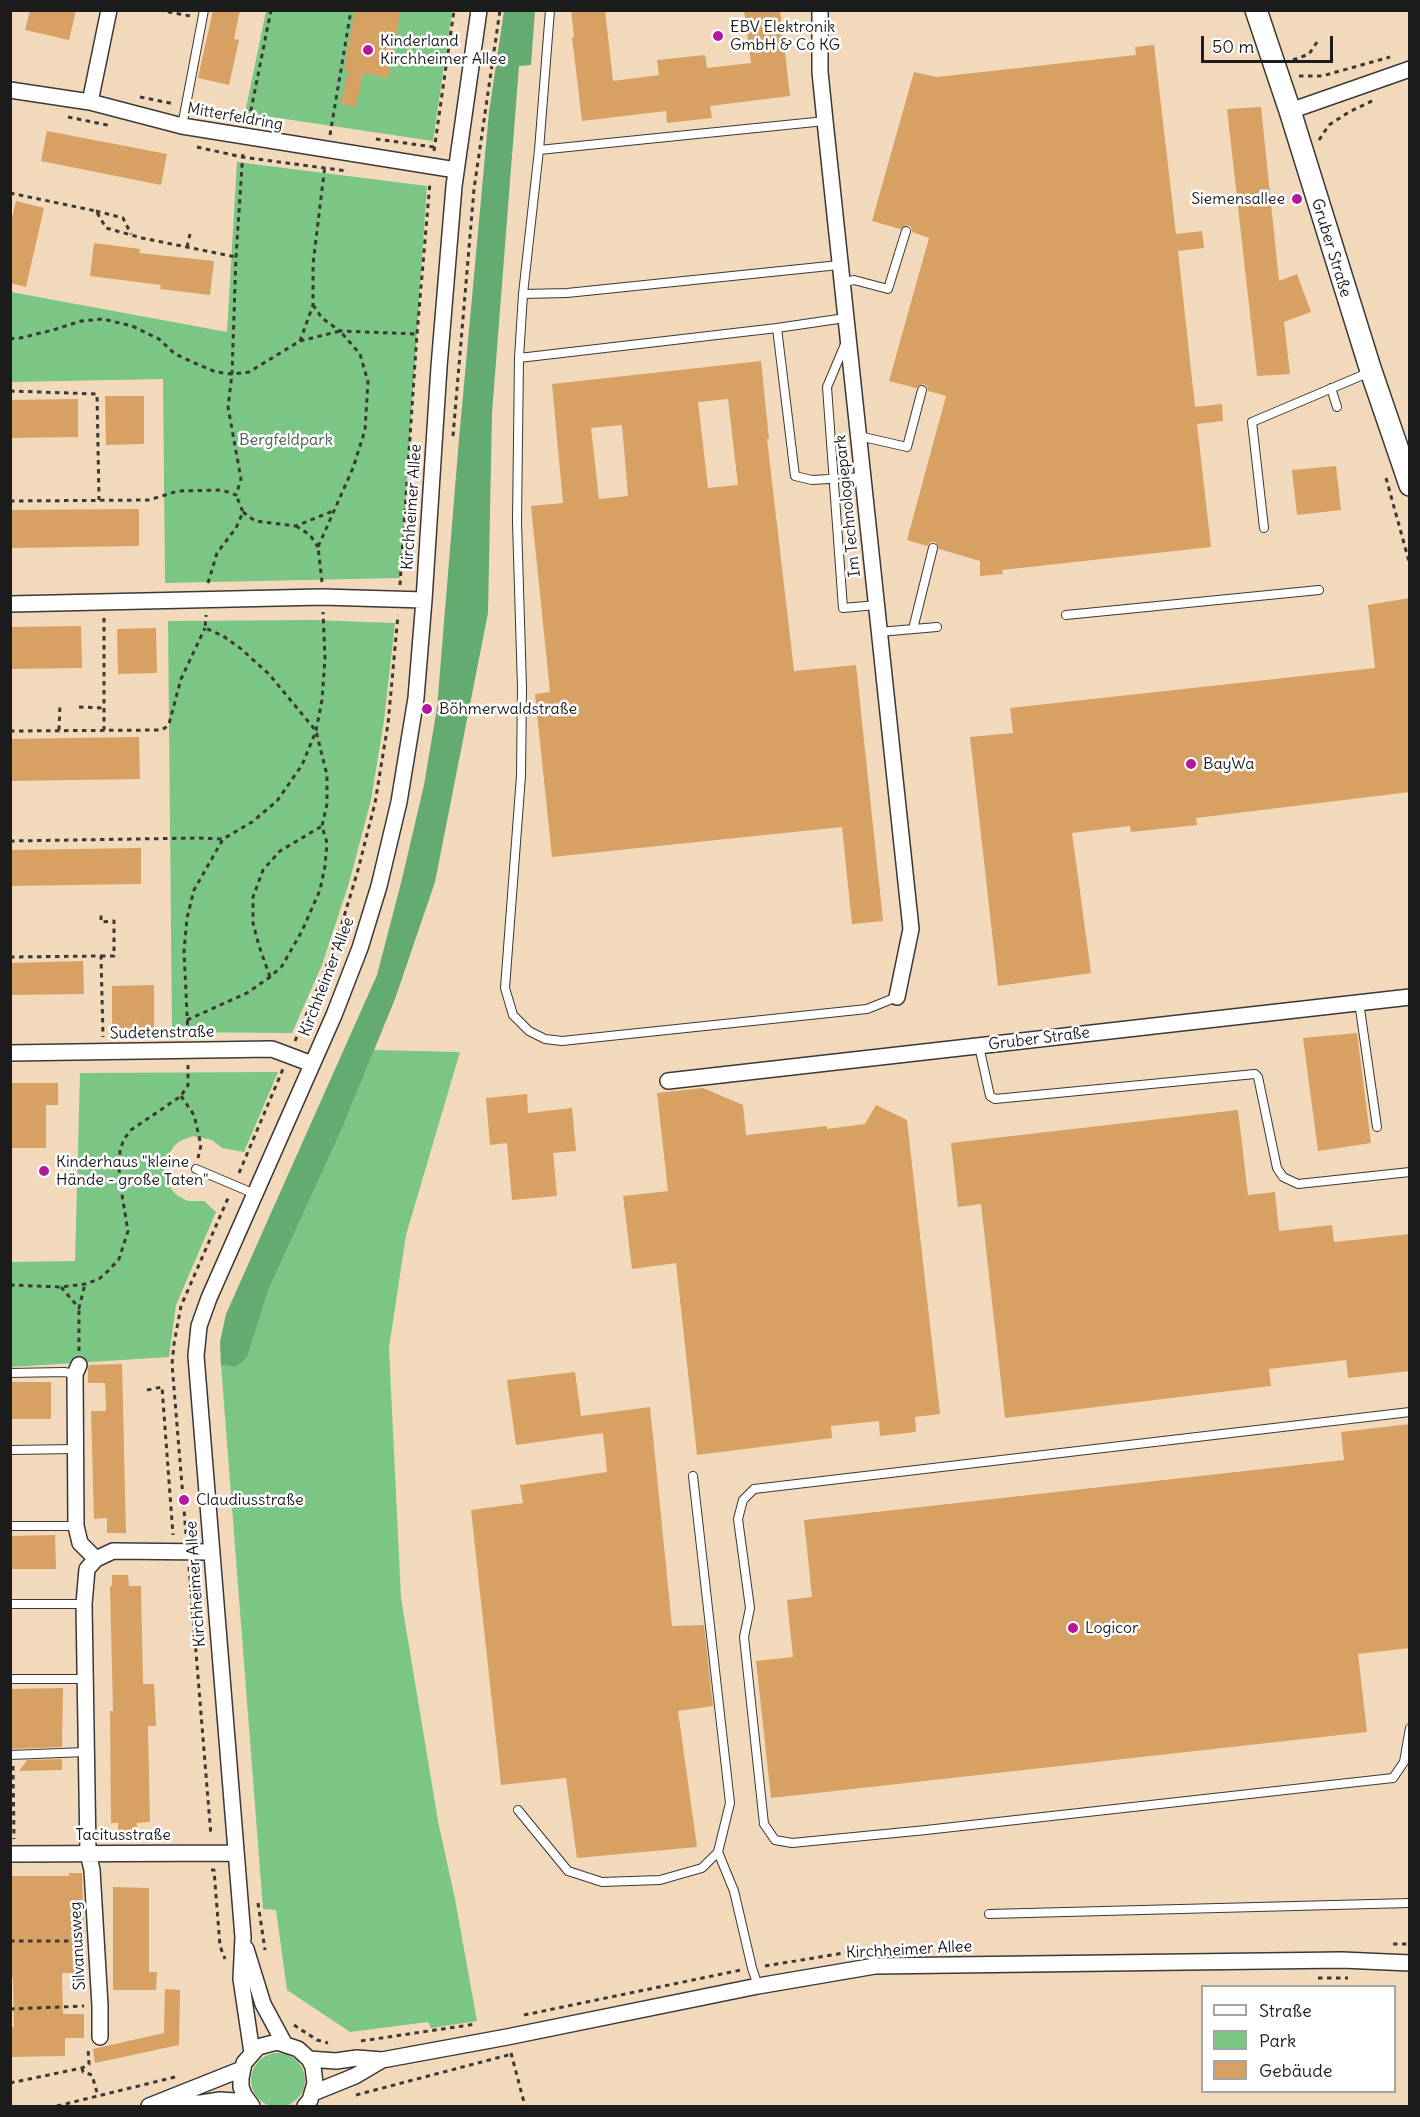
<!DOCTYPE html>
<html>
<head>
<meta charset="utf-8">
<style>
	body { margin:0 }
	#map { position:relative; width:1420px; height:2117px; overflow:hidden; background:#f3d9bc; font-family:Delius,sans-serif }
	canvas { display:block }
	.frame { position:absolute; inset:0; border:12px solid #1c1c1c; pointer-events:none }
	.legend { position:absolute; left:1201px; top:1985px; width:195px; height:108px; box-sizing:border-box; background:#fff; border:2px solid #a4a4a4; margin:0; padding:8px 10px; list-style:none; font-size:18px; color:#1c1c1c }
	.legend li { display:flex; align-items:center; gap:12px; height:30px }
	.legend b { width:30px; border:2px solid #a4a4a4 }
	.scale { position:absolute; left:1201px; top:36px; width:132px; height:27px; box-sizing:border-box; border:3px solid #1c1c1c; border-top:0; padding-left:8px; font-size:18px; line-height:21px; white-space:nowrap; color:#1c1c1c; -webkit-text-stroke:4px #fff; paint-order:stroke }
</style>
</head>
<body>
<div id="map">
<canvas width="1420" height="2117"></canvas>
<div class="frame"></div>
<ul class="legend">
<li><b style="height:8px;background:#fff"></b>Straße</li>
<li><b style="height:16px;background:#7bc684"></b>Park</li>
<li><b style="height:16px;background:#d6a162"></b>Gebäude</li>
</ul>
<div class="scale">50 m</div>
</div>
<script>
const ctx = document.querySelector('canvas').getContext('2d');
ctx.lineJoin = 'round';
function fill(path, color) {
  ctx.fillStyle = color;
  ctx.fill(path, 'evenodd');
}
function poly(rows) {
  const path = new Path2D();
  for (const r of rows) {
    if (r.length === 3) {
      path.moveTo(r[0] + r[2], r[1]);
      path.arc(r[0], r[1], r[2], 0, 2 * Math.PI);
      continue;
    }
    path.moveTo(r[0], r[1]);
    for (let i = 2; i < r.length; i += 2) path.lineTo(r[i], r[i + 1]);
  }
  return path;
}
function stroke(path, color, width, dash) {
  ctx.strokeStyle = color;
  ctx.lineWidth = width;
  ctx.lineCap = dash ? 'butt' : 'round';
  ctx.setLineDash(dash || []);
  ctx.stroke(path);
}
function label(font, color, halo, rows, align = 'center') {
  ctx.font = font + ' Delius,sans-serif';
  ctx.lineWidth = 5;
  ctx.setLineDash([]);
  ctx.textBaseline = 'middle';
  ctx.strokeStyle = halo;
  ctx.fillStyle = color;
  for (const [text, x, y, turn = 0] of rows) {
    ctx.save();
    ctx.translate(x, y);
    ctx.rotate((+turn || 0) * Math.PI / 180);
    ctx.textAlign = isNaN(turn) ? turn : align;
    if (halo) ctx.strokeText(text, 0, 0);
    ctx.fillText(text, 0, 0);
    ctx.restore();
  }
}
fill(poly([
	[266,11,452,11,433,141,245,113],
	[237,162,427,186,400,578,165,583,163,379,11,382,11,292,227,332],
	[315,620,395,623,384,721,371,800,349,883,322,965,292,1033,172,1032,168,621],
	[374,1050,460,1052,406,1235,389,1348,401,1598,438,1821,455,1899,477,2021,431,2028,428,2022,350,2032,287,1990,276,1910,263,1909,221,1365,236,1367,247,1358,268,1291,341,1131],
	[278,1072,244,1152,222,1148,212,1140,193,1136,180,1141,174,1146,166,1159,165,1175,171,1189,178,1196,188,1201,204,1201,216,1212,176,1305,169,1357,11,1367,10,1262,75,1261,80,1073],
	[278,2080,27]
]), '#7bc684');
fill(poly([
	[504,11,535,11,531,65,519,66,492,413,488,613,435,882,395,999,341,1131,268,1291,247,1358,236,1367,221,1365,220,1342,226,1314,377,975,402,879,424,785,437,708,459,439,489,112]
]), '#64ab72');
fill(poly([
	[30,10,76,10,69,40,25,30],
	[213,10,240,10,234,39,239,40,229,85,198,78],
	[355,10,401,10,388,78,363,73,356,107,341,104,348,70,344,69],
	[571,10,605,10,613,81,659,75,657,60,705,55,707,68,751,63,744,10,780,10,790,96,710,106,712,118,667,123,666,111,582,121,572,37,574,37],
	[1154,45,1176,234,1202,231,1204,248,1178,251,1195,407,1222,404,1223,421,1197,424,1211,547,1002,570,1003,574,980,576,980,561,939,549,935,542,931,542,927,546,907,540,946,396,928,391,927,386,923,384,916,388,889,381,929,238,912,232,911,227,907,225,900,229,872,221,914,72,937,77,1136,55,1135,47],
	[1261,107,1279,281,1297,274,1311,312,1284,322,1290,374,1257,376,1227,109],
	[47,131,167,154,161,185,41,161],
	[16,201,44,208,26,287,10,283,10,226],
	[94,243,140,249,139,253,214,261,210,295,160,289,161,285,90,276],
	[761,361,769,439,767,439,794,671,856,665,883,921,852,924,842,827,552,857,535,694,550,692,531,506,563,503,552,384],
	[728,399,738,485,708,488,698,402],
	[622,425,628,496,599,499,591,428],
	[105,396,144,396,144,444,106,445],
	[78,399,78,437,10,438,10,400],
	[1336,466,1341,510,1297,515,1292,470],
	[139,509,139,546,10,548,10,510],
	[1410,598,1410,792,1196,818,1197,825,1131,832,1130,826,1072,833,1091,973,998,986,970,737,1013,733,1010,708,1375,668,1368,605],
	[81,626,82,668,10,669,10,627],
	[156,628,157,673,118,674,117,629],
	[139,737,140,779,10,781,10,739],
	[141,848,141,884,10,886,10,850],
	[83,961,84,994,10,995,10,963],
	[154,985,154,1030,112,1030,112,986],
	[1357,1033,1371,1143,1318,1151,1303,1038],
	[10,1083,58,1083,58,1105,46,1105,46,1148,10,1148],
	[703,1088,743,1105,746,1135,827,1126,827,1129,865,1124,876,1105,907,1120,940,1414,915,1417,916,1432,880,1436,879,1421,831,1426,832,1438,697,1455,676,1263,632,1269,623,1196,668,1191,657,1093],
	[527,1094,528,1113,572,1108,576,1151,553,1153,557,1196,512,1200,507,1143,490,1145,486,1098],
	[1238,1110,1248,1195,1275,1192,1279,1231,1332,1225,1334,1242,1410,1234,1410,1371,1348,1378,1346,1360,1269,1369,1271,1386,1005,1418,981,1204,958,1207,951,1143],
	[122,1364,126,1533,107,1533,107,1518,94,1519,91,1411,106,1411,105,1383,88,1383,88,1369,89,1365],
	[575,1372,581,1416,650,1407,672,1626,704,1625,713,1706,678,1711,697,1847,577,1858,566,1778,501,1785,471,1510,523,1503,520,1485,607,1472,603,1433,516,1445,507,1380],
	[10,1382,51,1382,51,1419,10,1419],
	[1410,1424,1410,1648,1358,1654,1367,1732,771,1798,756,1661,793,1657,787,1600,812,1597,804,1520,1344,1460,1341,1432],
	[55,1535,56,1569,10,1569,10,1536],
	[112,1575,128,1575,129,1586,141,1586,143,1684,154,1684,156,1726,148,1726,150,1822,137,1823,137,1834,118,1834,118,1823,111,1823,110,1711,113,1711,110,1586,112,1586],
	[63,1688,62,1747,10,1749,10,1689],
	[62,1759,62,1770,19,1771,27,1760],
	[69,1873,82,1873,84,1936,82,1936,82,1973,62,1973,63,2014,84,2014,84,2038,65,2038,65,2056,10,2057,10,2027,14,2027,13,1978,10,1978,10,1876,69,1876],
	[113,1887,149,1888,149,1972,157,1972,156,1990,113,1990],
	[165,1989,180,1990,179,2045,95,2063,93,2049,164,2033]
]), '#d6a162');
const lane = poly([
	[550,10,539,150,523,294,519,358,517,522,522,688,521,776,505,988,513,1015,529,1031,545,1039,562,1041,867,1009,897,997],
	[182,126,204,10],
	[539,150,825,121],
	[841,283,854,280,888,289,906,231],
	[523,294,567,293,839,265],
	[777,328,795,476,812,480,863,477],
	[846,342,827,387,843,608,877,605],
	[519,358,777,328,845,318],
	[1331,388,1337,407],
	[859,436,907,447,922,390],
	[1264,528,1252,422,1370,372],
	[1066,615,1319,590],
	[913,629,933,548],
	[879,632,937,627],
	[1359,1002,1377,1127],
	[979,1046,990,1096,995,1099,1255,1074,1258,1077,1277,1168,1283,1177,1298,1184,1410,1172],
	[196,1169,255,1194],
	[10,1373,64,1372,75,1374],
	[1410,1412,754,1489,743,1500,738,1519,750,1608,744,1637,764,1824,775,1840,792,1843,926,1830,1393,1778,1404,1762,1410,1728],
	[10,1450,76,1449],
	[693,1476,730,1803,718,1852,734,1891,752,1968,758,1986],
	[10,1526,76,1526],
	[10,1604,84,1604],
	[10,1679,85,1679],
	[10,1755,86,1752],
	[518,1810,568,1871,602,1882,660,1880,702,1868,718,1852],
	[989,1914,1410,1903]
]);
const street = poly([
	[820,10,820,72,825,121,911,929,897,997],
	[10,90,90,102,182,126,456,170],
	[90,102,109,10],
	[1290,111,1410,69],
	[10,604,322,597,424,600],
	[10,1053,272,1049,312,1064],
	[668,1081,1410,997],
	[79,1365,75,1374,76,1526,80,1543,96,1559],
	[10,1854,236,1853],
	[246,1949,263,2004,284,2043],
	[100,2037,100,2006,92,1870,88,1853,84,1604,87,1569,96,1559,113,1551,211,1552],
	[252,2053,241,1979,243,1937,196,1356,199,1326,209,1298,334,1015,360,948,379,886,399,802,416,698,424,600,439,367,454,186,479,10],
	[309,2059,336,2061,357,2058,382,2060,507,2037,758,1986,875,1966,1342,1960,1410,1963],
	[313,2093,355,2076,382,2060],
	[167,2103,201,2103,220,2100,249,2102],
	[149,2106,242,2069],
	[252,2106,244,2095,241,2087,241,2078,244,2063,258,2047,277,2042,298,2049,309,2059,313,2067,315,2083,310,2100,305,2106]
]);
const secondary = poly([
	[1256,10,1290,111,1371,371,1410,485]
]);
stroke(lane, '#3c3834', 10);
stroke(street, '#3c3834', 18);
stroke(secondary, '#3c3834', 24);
stroke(poly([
	[159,10,190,16],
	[1293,60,1309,54,1319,39],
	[1299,76,1322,76,1390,57],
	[140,97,175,104],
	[196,108,272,122],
	[68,117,112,126],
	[249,120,271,10],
	[330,135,351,10],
	[376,139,434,147],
	[1319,140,1329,125,1349,112,1374,100],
	[197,147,242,157,347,171],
	[434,151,454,10],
	[10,193,96,211,106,228,142,238,236,257],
	[96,211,123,218,131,234],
	[187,247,190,234],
	[313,305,322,318,340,331,417,334],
	[10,338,16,339,53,330,81,321,103,319,132,326,159,339,175,354,199,365,216,372,232,374,249,372,300,341,313,305,313,264,325,165],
	[300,341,340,331,360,354,368,382,365,430,353,468,318,547,322,582],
	[10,391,97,394,99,500],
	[453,436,474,189,500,10],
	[1386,478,1410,565],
	[10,501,149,500,178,491,222,490,236,495,241,479,228,407,232,374,236,257,243,151],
	[243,512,255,521,296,526,333,511],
	[296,526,310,535,318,547],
	[208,583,217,553,236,528,243,512,236,495],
	[400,585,417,334,430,182],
	[104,618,104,730],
	[79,707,104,708],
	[59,730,60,704],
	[10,731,160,730,165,728,169,724,181,679,205,628],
	[10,841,199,838,222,839],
	[101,956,114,956,114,921,101,922,101,912],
	[10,957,101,956,103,1037],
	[270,977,259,946,253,923,253,897,263,870,280,851,322,826],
	[187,1020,247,993,270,977,282,966,302,931,320,890,325,866,327,843,322,826,327,804,327,775,316,731,269,674,240,648,223,636,205,628,206,615],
	[188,1034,184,951,187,918,194,890,223,839,252,822,277,801,302,765,316,731,322,700,325,658,323,612],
	[295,1041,320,983,340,930,358,870,375,803,388,724,398,615],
	[181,1096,194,1115,201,1145,198,1158],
	[239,1173,283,1069],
	[10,1285,61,1287,85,1284,99,1279,109,1270,119,1259,128,1231,119,1177,120,1150,124,1139,131,1130,181,1096,188,1085,188,1065],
	[61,1287,79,1308,85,1284],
	[79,1351,79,1308],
	[147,1390,162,1387,173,1535],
	[186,1534,172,1364,174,1344,181,1306,229,1196],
	[189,1567,211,1836],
	[13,1766,14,1839],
	[211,1870,214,1870,220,1946,225,1959],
	[258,1903,265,1950],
	[10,1941,81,1941],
	[1393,1944,1410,1944],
	[765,1966,862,1950],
	[1318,1978,1348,1978],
	[10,2009,84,2006],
	[524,2015,741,1970],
	[294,2025,317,2040,328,2043],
	[361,2041,476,2024],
	[511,2053,525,2106],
	[82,2068,83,2072,92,2075,98,2096],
	[10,2083,82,2068,89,2064,88,2048],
	[356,2095,512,2054],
	[57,2106,175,2077]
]), '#3c3834', 3, [4.5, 4.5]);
stroke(lane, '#fff', 8);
stroke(street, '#fff', 15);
stroke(secondary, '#fff', 21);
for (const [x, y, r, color] of [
	[718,36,6,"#b5179e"],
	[368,50,6,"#b5179e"],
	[1297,199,6,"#b5179e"],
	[427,709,6,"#b5179e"],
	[1191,764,6,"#b5179e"],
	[44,1171,6,"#b5179e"],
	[184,1500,6,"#b5179e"],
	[1073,1628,6,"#b5179e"]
]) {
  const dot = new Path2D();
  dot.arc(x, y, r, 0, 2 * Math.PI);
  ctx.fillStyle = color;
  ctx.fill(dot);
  stroke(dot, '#fff', 2);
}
label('16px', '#1c1c1c', '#fff', [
	["EBV Elektronik",730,27],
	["GmbH & Co KG",730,45],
	["Kinderland",380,41],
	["Kirchheimer Allee",380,59],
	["Siemensallee",1285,199,"right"],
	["Böhmerwaldstraße",439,709],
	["BayWa",1203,764],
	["Kinderhaus \"kleine",56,1162],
	["Hände - große Taten\"",56,1180],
	["Claudiusstraße",196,1500],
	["Logicor",1085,1628]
], 'left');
label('16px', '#1c1c1c', '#fff', [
	["Mitterfeldring",235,117,10],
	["Gruber Straße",1331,248,73],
	["Im Technologiepark",848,506,-96],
	["Kirchheimer Allee",412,507,-86],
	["Kirchheimer Allee",327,977,-69],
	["Sudetenstraße",162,1033,-1],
	["Gruber Straße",1039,1039,-7],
	["Kirchheimer Allee",196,1584,-94],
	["Tacitusstraße",123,1835],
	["Silvanusweg",78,1946,-93],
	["Kirchheimer Allee",909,1950,-3]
]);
label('16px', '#426046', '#fff', [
	["Bergfeldpark",286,440]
]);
</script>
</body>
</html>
